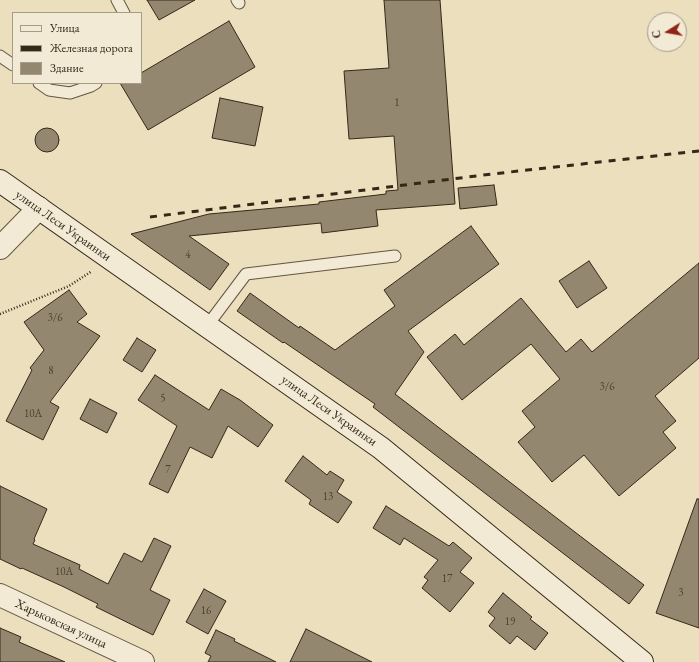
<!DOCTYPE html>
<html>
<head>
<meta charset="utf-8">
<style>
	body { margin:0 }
	#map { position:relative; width:699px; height:662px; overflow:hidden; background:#ebdfbe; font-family:"EB Garamond",serif }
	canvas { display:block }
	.legend { position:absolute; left:12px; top:12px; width:130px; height:72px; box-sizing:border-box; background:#f2ead5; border:1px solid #a69c8a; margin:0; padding:5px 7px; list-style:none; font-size:12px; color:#352819 }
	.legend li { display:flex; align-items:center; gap:8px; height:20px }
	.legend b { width:20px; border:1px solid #a69c8a }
	.north { position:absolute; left:647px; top:12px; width:40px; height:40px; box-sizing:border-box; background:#f2ead5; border:1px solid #a69c8a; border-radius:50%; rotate:259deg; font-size:11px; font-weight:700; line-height:16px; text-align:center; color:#352819 }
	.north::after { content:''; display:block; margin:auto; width:14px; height:18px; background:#8f2418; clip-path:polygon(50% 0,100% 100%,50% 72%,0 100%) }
</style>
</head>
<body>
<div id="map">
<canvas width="699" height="662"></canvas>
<ul class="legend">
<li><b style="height:5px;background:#f2ead5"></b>Улица</li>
<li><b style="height:5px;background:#352819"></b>Железная дорога</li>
<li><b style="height:11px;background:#94876f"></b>Здание</li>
</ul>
<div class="north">С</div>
</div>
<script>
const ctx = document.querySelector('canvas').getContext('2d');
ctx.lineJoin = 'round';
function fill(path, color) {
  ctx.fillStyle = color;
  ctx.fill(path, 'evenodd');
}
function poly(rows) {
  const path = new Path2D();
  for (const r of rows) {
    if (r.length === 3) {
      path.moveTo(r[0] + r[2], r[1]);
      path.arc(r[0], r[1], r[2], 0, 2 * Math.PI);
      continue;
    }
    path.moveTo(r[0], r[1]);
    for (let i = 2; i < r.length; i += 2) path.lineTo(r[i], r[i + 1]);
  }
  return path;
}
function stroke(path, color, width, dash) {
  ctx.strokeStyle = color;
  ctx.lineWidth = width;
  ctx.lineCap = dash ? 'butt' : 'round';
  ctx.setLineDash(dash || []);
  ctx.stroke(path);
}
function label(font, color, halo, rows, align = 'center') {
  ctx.font = font + ' "EB Garamond",serif';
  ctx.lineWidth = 3;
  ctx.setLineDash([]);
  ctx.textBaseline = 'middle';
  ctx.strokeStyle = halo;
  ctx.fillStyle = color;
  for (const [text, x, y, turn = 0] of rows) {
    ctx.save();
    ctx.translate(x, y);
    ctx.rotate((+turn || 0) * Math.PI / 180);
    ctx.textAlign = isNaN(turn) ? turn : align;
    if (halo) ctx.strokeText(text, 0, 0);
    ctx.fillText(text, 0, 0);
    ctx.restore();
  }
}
const building = poly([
	[147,0,195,0,159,20,147,0],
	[384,0,440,0,455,204,376,210,378,226,322,233,321,223,189,236,229,264,210,290,131,234,209,214,319,204,319,202,386,194,386,191,398,190,394,136,349,139,344,71,389,68,384,0],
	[229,21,255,67,148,130,120,83,141,83,141,73,229,21],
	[220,98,263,107,255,146,212,138,220,98],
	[47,140,12],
	[494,185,497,205,460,209,458,188,494,185],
	[471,226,499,264,408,331,424,352,395,394,644,585,629,604,373,407,375,404,284,342,283,343,237,311,250,293,299,328,300,326,335,350,395,306,384,290,471,226],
	[589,261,607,288,577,308,559,281,589,261],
	[699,263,699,358,655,396,676,421,663,432,676,448,619,496,584,455,552,482,518,442,535,427,522,411,560,379,531,344,462,400,427,357,455,334,464,345,521,298,566,352,581,339,592,352,699,263],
	[69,290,87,314,77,322,100,336,50,402,59,407,43,440,6,421,32,370,30,368,44,350,24,322,69,290],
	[137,338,156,350,142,372,123,360,137,338],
	[155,375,209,410,221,389,240,400,273,425,258,447,228,426,212,458,190,447,168,493,149,484,177,426,138,400,155,375],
	[90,399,117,413,107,433,80,419,90,399],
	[303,456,327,475,330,471,344,480,337,492,352,502,338,523,309,504,311,500,285,481,303,456],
	[0,486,47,509,34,539,35,540,33,544,80,565,79,569,108,584,124,553,142,562,154,538,171,546,150,590,170,600,153,635,96,607,98,604,64,587,22,568,21,569,0,559,0,486],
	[697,499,699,499,699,628,656,613,697,499],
	[386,506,449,546,453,542,472,558,460,572,474,583,450,612,422,588,428,580,424,577,438,560,404,538,400,545,373,528,386,506],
	[204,589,226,601,208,634,186,622,204,589],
	[503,593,532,617,530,619,548,633,535,650,517,636,510,644,489,626,495,618,488,612,503,593],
	[0,628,21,637,19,642,65,662,0,662,0,628],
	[306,629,372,662,290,662,306,629],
	[216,630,235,639,234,641,276,662,208,662,211,656,205,653,216,630]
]);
fill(building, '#94876f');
stroke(building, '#352819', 1);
const service = poly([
	[117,0,124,13],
	[237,0,239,3],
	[0,56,13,65],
	[39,83,49,90,70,93,91,86,96,83],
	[207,326,246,274,395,256]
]);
const minor = poly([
	[0,595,143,662]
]);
const tertiary = poly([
	[0,248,39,208]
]);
const secondary = poly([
	[0,181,381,448,642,662]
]);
stroke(service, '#625642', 13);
stroke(minor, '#625642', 24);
stroke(tertiary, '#625642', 24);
stroke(secondary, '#352819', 24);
stroke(poly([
	[0,314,69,286,92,271]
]), '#352819', 2.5, [1, 2]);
stroke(service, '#f2ead5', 11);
stroke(minor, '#f2ead5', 22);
stroke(tertiary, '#f2ead5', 22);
stroke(secondary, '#f2ead5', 22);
stroke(poly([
	[150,217,492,174,699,151]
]), '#352819', 3, [7, 7]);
label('11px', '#4d402e', null, [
	["1",397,103],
	["4",188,255],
	["3/6",55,318],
	["8",51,371],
	["3/6",607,387],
	["5",163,398],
	["10А",33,414],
	["7",168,470],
	["13",328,497],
	["10А",64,572],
	["17",447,579],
	["3",681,593],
	["16",206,611],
	["19",510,622]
]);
label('13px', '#352819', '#f2ead5', [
	["улица Леси Украинки",63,226,35],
	["улица Леси Украинки",329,411,35],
	["Харьковская улица",61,624,25]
]);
</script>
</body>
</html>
